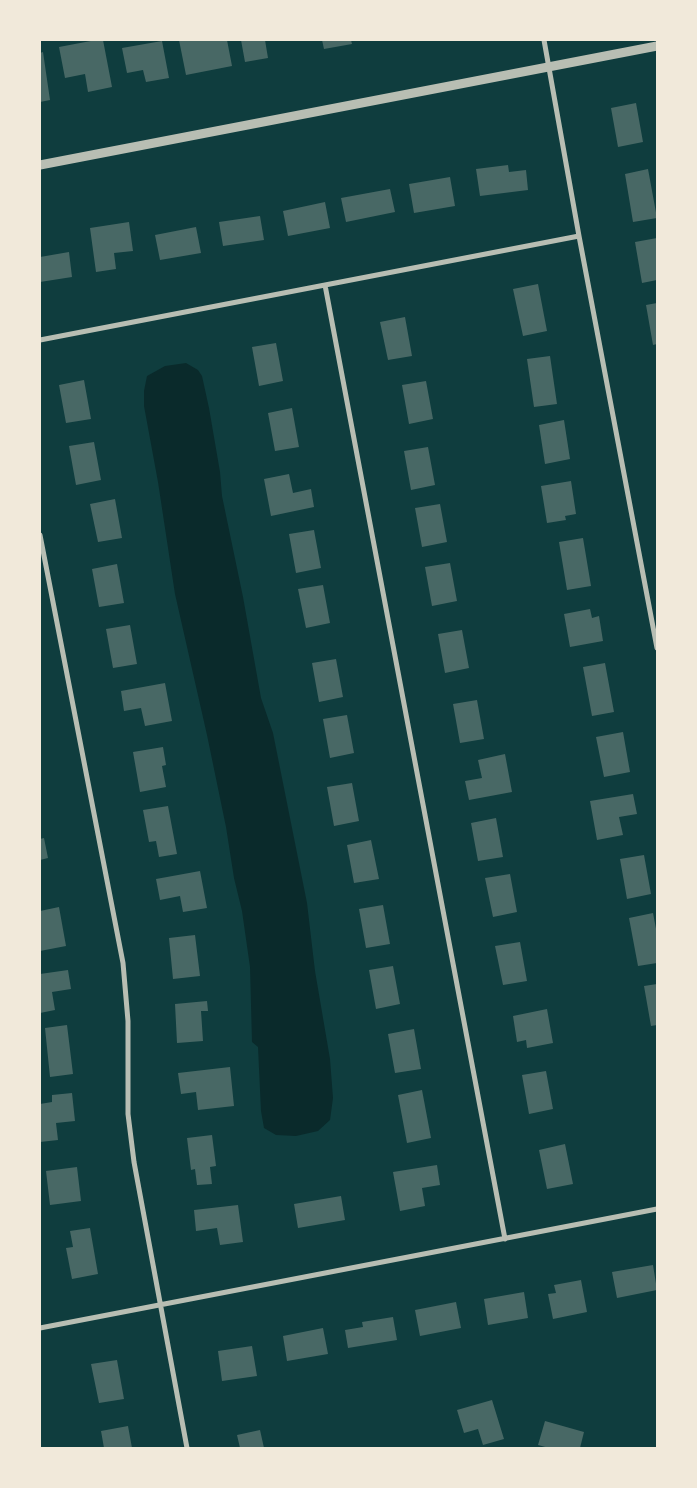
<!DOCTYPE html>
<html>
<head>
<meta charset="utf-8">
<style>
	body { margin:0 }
	#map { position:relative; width:697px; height:1488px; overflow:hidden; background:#0f3d3e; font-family:Montserrat,sans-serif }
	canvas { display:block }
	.frame { position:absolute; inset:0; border:41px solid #f1e9da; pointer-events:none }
</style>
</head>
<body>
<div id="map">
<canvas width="697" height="1488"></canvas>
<div class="frame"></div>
</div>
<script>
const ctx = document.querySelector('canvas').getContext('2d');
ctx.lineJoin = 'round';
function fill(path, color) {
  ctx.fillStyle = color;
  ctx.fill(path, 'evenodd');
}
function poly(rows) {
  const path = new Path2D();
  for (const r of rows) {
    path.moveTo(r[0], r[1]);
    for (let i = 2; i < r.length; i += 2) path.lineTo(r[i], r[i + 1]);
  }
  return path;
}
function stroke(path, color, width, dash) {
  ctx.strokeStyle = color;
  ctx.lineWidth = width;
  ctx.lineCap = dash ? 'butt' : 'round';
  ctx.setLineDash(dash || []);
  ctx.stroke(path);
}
fill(poly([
	[186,363,198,370,202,376,209,408,220,472,222,496,243,597,261,698,273,733,307,903,315,971,330,1059,333,1098,330,1120,318,1131,296,1136,276,1135,264,1128,261,1111,258,1047,252,1042,250,967,242,911,234,878,226,827,207,735,175,594,158,482,144,406,144,391,147,376,165,366]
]), '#0a2a2b');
fill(poly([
	[96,40,103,40,112,87,88,92,85,74,65,78,59,47],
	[179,40,227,40,232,66,186,75],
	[241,40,265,40,268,58,245,62],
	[322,40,351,40,352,44,324,49],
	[162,41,169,78,146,82,143,70,127,73,122,48],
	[43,52,50,100,40,102,40,53],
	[636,103,643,142,618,147,611,108],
	[508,165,509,172,526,170,528,190,480,196,476,169],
	[648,169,657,218,633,222,625,174],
	[450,177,455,206,414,213,409,184],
	[390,189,395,212,346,222,341,198],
	[325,202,330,228,288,236,283,211],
	[260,216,264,240,223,246,219,222],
	[129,222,133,251,114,253,116,269,96,272,90,228],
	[196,227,201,253,160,260,155,235],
	[657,238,657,280,642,283,635,242],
	[69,252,72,277,40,282,40,257],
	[538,284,547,331,523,336,513,289],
	[657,303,657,344,653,345,646,305],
	[405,317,412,356,388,360,380,322],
	[276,343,283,381,259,386,252,347],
	[550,356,557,404,534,407,527,359],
	[84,380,91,419,66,423,59,385],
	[426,381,433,419,409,424,402,385],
	[292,408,299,447,275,451,268,413],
	[564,420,570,459,545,464,539,425],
	[94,442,101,480,76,485,69,446],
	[428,447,435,485,411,490,404,451],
	[289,474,293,493,311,489,314,507,271,516,264,479],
	[571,481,576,514,565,516,566,520,547,523,541,486],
	[115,499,122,538,98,542,90,504],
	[440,504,447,542,422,547,415,508],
	[314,530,321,568,296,573,289,534],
	[583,538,591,586,567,590,559,542],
	[450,563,457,601,432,606,425,567],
	[117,564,124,603,99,607,92,569],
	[323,585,330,623,306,628,298,589],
	[590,609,592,618,599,616,603,641,570,647,564,614],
	[130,625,137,664,113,668,106,629],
	[462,630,469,668,445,673,438,634],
	[336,659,343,697,319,702,312,663],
	[605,663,614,712,592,716,583,667],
	[165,683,172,721,145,726,141,708,124,711,121,691],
	[477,700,484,739,460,743,453,704],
	[347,715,354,753,330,758,323,719],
	[623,732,630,772,604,777,596,737],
	[163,747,166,765,162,766,166,787,140,792,133,752],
	[505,754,512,792,469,800,465,781,482,778,478,760],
	[352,783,359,821,334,826,327,787],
	[633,794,637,814,619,817,623,835,597,840,590,801],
	[168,806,177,854,159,857,156,841,149,842,143,810],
	[496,818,503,857,478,861,471,823],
	[44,838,48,858,40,860,40,839],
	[371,840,379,879,354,883,347,845],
	[644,855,651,894,627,899,620,859],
	[200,871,207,908,183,912,180,896,160,900,156,879],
	[510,874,517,912,493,917,485,878],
	[383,905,390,944,366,948,359,909],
	[59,907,66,946,40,951,40,911],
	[653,913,657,934,657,963,638,966,629,918],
	[195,935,200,976,173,979,169,938],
	[520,942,527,981,503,985,495,946],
	[393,966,400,1004,376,1009,369,970],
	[68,970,71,989,52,992,55,1010,40,1013,40,974],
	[657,984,657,1025,651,1026,644,986],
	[207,1001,208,1011,201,1011,203,1041,177,1043,175,1004],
	[547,1009,553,1043,527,1048,526,1040,517,1042,513,1016],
	[67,1025,73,1074,50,1077,45,1028],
	[414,1029,421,1069,395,1073,388,1034],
	[230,1067,234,1106,198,1110,196,1092,181,1094,178,1073],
	[546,1071,553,1109,529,1114,522,1075],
	[422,1090,431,1138,407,1143,398,1095],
	[72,1093,75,1121,56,1123,58,1140,40,1142,40,1104,52,1102,52,1095],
	[212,1135,216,1166,210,1167,212,1184,197,1185,195,1169,191,1170,187,1138],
	[565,1144,573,1184,547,1189,539,1150],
	[437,1165,440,1185,422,1188,425,1206,400,1211,393,1172],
	[77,1167,81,1201,50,1205,46,1171],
	[341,1196,345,1220,298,1228,294,1204],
	[238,1205,243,1242,220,1245,217,1228,196,1231,194,1210],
	[90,1228,98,1274,72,1279,66,1248,73,1247,70,1231],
	[653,1265,657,1290,617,1298,612,1272],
	[581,1280,587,1312,553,1319,548,1294,556,1293,554,1285],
	[524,1292,528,1318,488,1325,484,1299],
	[456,1302,461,1328,420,1336,415,1310],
	[393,1317,397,1340,348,1348,345,1330,363,1327,362,1322],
	[323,1328,328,1354,287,1361,283,1336],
	[252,1346,257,1376,222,1381,218,1351],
	[117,1360,124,1399,99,1403,91,1364],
	[492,1400,504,1439,483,1445,478,1429,464,1433,457,1410],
	[545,1421,584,1432,580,1448,549,1448,538,1445],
	[128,1426,132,1448,104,1448,101,1431],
	[260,1430,264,1448,240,1448,237,1435]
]), '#486865');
stroke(poly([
	[544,40,579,236,657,648],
	[325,285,505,1239],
	[40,340,579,236],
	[40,535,123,963,128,1021,128,1114,134,1162,187,1448],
	[40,1328,657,1209]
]), '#b8beb3', 5);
stroke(poly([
	[40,165,657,46]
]), '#b8beb3', 9);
</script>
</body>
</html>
